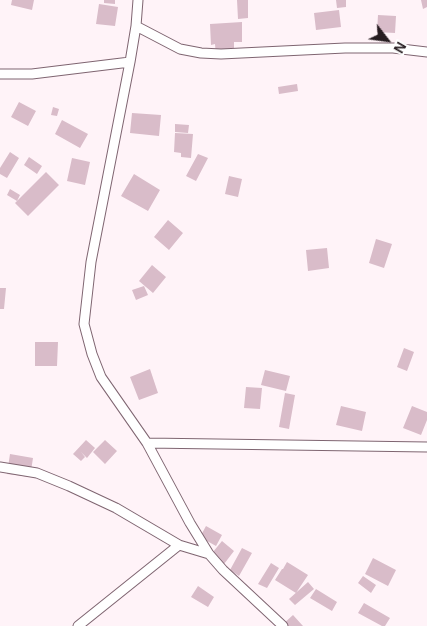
<!DOCTYPE html>
<html>
<head>
<meta charset="utf-8">
<style>
	body { margin:0 }
	#map { position:relative; width:427px; height:626px; overflow:hidden; background:#fff3f8; font-family:Arial,sans-serif }
	canvas { display:block }
	.north { position:absolute; left:362px; top:15px; width:50px; height:50px; -webkit-text-stroke:4px #fff; paint-order:stroke; rotate:120deg; font-size:14px; font-weight:700; line-height:20px; text-align:center; color:#261c20 }
	.north::after { content:''; display:block; margin:auto; width:18px; height:22px; background:#261c20; clip-path:polygon(50% 0,100% 100%,50% 72%,0 100%) }
</style>
</head>
<body>
<div id="map">
<canvas width="427" height="626"></canvas>
<div class="north">N</div>
</div>
<script>
const ctx = document.querySelector('canvas').getContext('2d');
ctx.lineJoin = 'round';
function fill(path, color) {
  ctx.fillStyle = color;
  ctx.fill(path, 'evenodd');
}
function poly(rows) {
  const path = new Path2D();
  for (const r of rows) {
    path.moveTo(r[0], r[1]);
    for (let i = 2; i < r.length; i += 2) path.lineTo(r[i], r[i + 1]);
  }
  return path;
}
function stroke(path, color, width, dash) {
  ctx.strokeStyle = color;
  ctx.lineWidth = width;
  ctx.lineCap = dash ? 'butt' : 'round';
  ctx.setLineDash(dash || []);
  ctx.stroke(path);
}
fill(poly([
	[12,0,34,0,32,10,11,5],
	[104,0,115,0,115,4,104,3],
	[237,0,248,0,248,18,238,19],
	[336,0,346,0,346,7,337,8],
	[421,0,427,0,427,7,423,9],
	[99,4,118,7,115,26,96,24],
	[339,10,341,27,316,30,314,13],
	[378,15,396,16,395,33,377,32],
	[242,22,242,42,234,42,234,55,216,56,215,44,211,45,210,24],
	[297,84,298,91,279,94,278,87],
	[19,102,36,111,28,126,11,117],
	[53,107,59,109,57,116,51,115],
	[132,113,161,115,159,136,130,133],
	[62,120,88,134,80,148,55,134],
	[175,124,189,125,188,133,175,132],
	[175,133,193,134,191,158,181,157,181,153,174,152],
	[10,152,19,158,7,178,0,174,0,168],
	[198,154,208,158,196,181,186,176],
	[29,157,42,166,37,174,24,165],
	[72,158,90,162,85,185,67,181],
	[46,172,59,185,28,216,15,203],
	[134,174,160,190,148,211,121,196],
	[229,176,242,179,238,197,225,194],
	[10,189,20,195,17,201,7,195],
	[168,220,183,233,169,250,154,237],
	[376,239,392,244,384,268,369,263],
	[327,248,329,268,308,271,306,250],
	[152,265,166,277,153,293,139,281],
	[144,286,148,295,136,300,132,290],
	[0,288,6,288,4,309,0,309],
	[35,342,58,342,57,366,35,366],
	[404,348,414,352,407,371,397,367],
	[150,369,158,393,139,400,130,377],
	[265,370,290,376,286,391,261,385],
	[246,387,262,388,260,409,244,408],
	[285,393,295,395,289,429,279,427],
	[341,406,366,412,362,431,336,425],
	[412,406,427,412,427,420,421,435,403,428],
	[86,440,95,448,87,458,81,452,85,457,81,461,73,454],
	[105,440,117,451,105,464,93,452],
	[10,454,33,458,30,477,7,474],
	[206,526,222,535,216,546,200,537],
	[222,541,234,551,221,568,208,558],
	[242,548,252,553,239,576,230,570],
	[373,558,396,570,388,586,365,574],
	[287,562,308,575,296,593,275,580,282,569,283,569],
	[271,563,279,568,267,588,258,584],
	[363,576,376,585,371,593,358,583],
	[308,582,314,589,295,605,289,599],
	[198,586,214,597,208,607,191,597],
	[316,589,337,602,332,611,310,598],
	[364,603,390,618,385,626,382,626,358,613],
	[293,615,303,626,283,626,282,625]
]), '#d9bcc9');
const minor = poly([
	[138,0,136,26,130,62,91,262,84,324,92,354,101,377,147,443,190,523,209,554,223,570,283,626],
	[136,26,180,49,201,53,221,54,345,48,393,48,427,52],
	[0,74,32,74,130,62],
	[147,443,427,447],
	[0,467,37,473,69,486,116,508,179,545],
	[78,626,179,545,209,554]
]);
stroke(minor, '#7f6571', 11);
stroke(minor, '#fff', 9);
</script>
</body>
</html>
